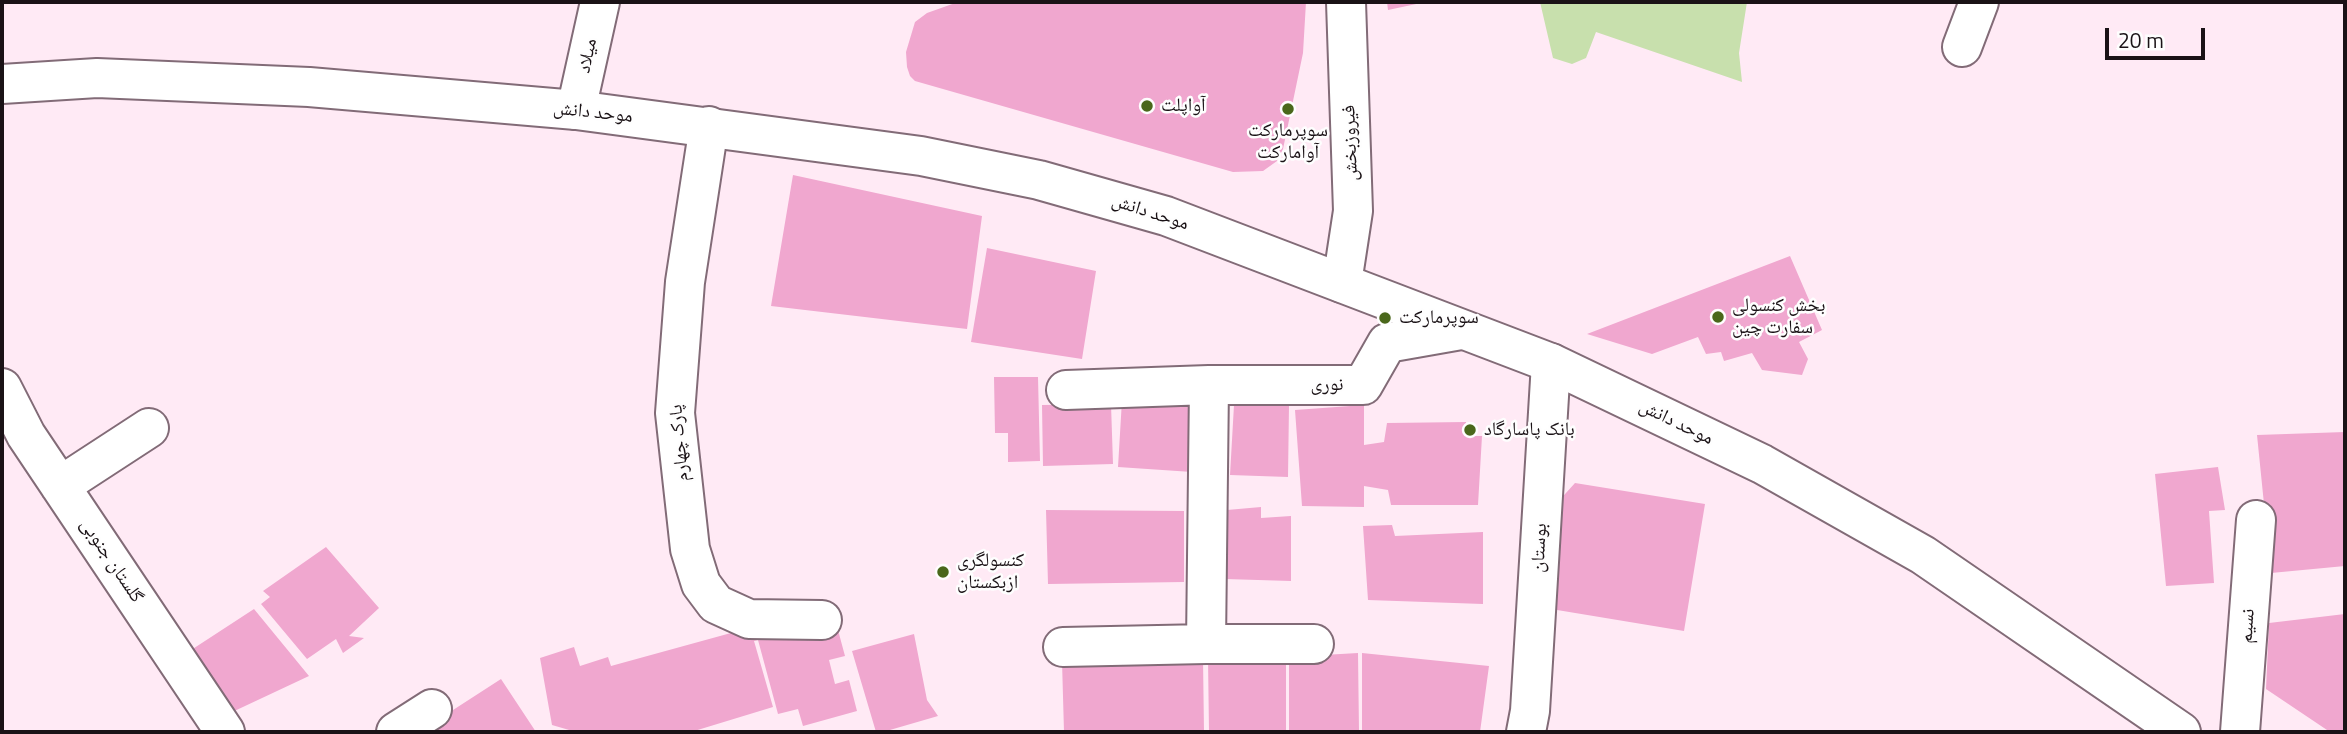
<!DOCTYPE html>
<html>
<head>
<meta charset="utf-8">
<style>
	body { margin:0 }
	#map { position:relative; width:2347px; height:734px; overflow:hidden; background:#ffeaf5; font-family:"Titillium Web",sans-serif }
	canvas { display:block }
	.frame { position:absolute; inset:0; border:4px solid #1a1216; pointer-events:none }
	.scale { position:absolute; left:2105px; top:28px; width:100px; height:32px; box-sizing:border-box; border:4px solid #1a1216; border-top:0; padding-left:9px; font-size:21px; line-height:24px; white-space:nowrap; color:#1a1216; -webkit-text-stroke:5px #fefefe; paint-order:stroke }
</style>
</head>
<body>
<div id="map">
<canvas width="2347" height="734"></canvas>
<div class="frame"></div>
<div class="scale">20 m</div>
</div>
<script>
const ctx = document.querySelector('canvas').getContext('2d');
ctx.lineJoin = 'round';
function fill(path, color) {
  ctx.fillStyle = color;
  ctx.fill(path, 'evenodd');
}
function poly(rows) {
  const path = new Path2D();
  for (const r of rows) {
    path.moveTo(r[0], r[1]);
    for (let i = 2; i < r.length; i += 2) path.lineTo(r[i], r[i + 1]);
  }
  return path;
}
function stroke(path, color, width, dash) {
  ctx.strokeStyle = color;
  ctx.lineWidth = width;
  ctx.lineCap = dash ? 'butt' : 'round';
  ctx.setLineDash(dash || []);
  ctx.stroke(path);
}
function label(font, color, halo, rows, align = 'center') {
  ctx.font = font + ' "Titillium Web","Noto Naskh Arabic",sans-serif';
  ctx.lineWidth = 5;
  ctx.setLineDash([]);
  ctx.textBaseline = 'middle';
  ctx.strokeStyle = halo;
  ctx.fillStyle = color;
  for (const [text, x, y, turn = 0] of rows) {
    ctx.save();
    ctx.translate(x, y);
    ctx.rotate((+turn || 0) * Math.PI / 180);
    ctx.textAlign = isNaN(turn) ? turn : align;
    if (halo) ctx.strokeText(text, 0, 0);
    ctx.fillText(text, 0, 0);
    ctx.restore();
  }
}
fill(poly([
	[1540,2,1747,2,1739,53,1742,82,1596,32,1586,58,1572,64,1553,58]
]), '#c8e0ad');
fill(poly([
	[958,2,1306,2,1303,53,1283,149,1277,161,1263,171,1233,172,915,81,910,76,907,67,906,52,915,22,927,13],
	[1387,2,1420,2,1421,3,1388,10],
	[793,175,982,216,967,329,771,306],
	[987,248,1096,271,1082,359,971,342],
	[1790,256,1822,330,1799,342,1808,359,1802,375,1762,370,1752,353,1724,361,1721,352,1706,354,1698,337,1652,354,1587,334],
	[994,377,1038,377,1040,461,1008,462,1008,433,995,433],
	[1122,400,1197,405,1192,472,1118,467],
	[1111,404,1113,464,1043,466,1042,405],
	[1234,405,1289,405,1288,477,1230,475],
	[1364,405,1364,445,1384,442,1387,423,1466,422,1467,436,1482,436,1478,505,1391,505,1388,490,1364,486,1364,507,1302,506,1295,410],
	[2345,432,2345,566,2271,573,2257,435],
	[2218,467,2225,510,2209,511,2214,583,2166,586,2155,474],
	[1575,483,1705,504,1684,631,1539,607,1556,504],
	[1261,507,1261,518,1291,516,1291,581,1225,579,1227,510],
	[1046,510,1184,511,1184,582,1048,584],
	[1392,525,1395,536,1483,532,1483,604,1368,600,1363,526],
	[326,547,379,608,349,636,364,638,343,653,336,639,307,659,261,604,270,597,263,591],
	[254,609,309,676,228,714,185,654],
	[2345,614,2345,732,2330,732,2266,689,2269,623],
	[835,619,845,656,829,660,835,684,849,680,857,711,803,726,798,709,778,714,758,640,754,641,773,707,691,732,576,732,552,725,540,658,574,647,580,666,608,657,611,666,760,625,764,639],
	[914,634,927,700,938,716,883,732,876,732,852,651],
	[1358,653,1359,732,1289,732,1289,657],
	[1362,653,1489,666,1480,732,1362,732],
	[1203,658,1204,732,1064,732,1062,661],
	[1208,658,1286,659,1286,732,1209,732],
	[501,679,536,732,419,732]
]), '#f0a7cf');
const street = poly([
	[1962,47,1979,2],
	[576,110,600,2],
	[709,126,685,282,675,413,690,549,701,584,716,604,749,619,822,620],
	[1342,283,1353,211,1346,2],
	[1209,385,1206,644,1314,644],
	[2,388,26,435,225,732],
	[1066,390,1209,385,1363,385,1387,343,1461,330],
	[60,486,149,428],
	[1063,647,1206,644],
	[396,732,432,709],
	[1526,732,1530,711,1551,363],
	[2240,732,2256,520]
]);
const secondary = poly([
	[2,84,97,78,309,87,576,110,921,156,1039,180,1166,216,1551,363,1762,464,1923,555,2181,732]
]);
stroke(street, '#826b77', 42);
stroke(secondary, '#826b77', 42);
stroke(street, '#fff', 38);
stroke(secondary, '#fff', 38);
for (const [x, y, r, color] of [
	[1147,106,7,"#4a671b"],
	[1288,109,7,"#4a671b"],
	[1718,317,7,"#4a671b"],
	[1385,318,7,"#4a671b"],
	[1470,430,7,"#4a671b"],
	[943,572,7,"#4a671b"]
]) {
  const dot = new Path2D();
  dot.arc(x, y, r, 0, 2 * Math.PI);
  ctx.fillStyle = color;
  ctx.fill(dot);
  stroke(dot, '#fefefe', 2.5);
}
label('19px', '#1a1216', '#fefefe', [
	["میلاد",588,56,-78],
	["موحد دانش",593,113,6],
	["فیروزبخش",1351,143,-92],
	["موحد دانش",1150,213,18],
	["نوری",1327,385],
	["موحد دانش",1676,423,26],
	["پارک چهارم",680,443,-95],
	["بوستان",1540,548,-87],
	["گلستان جنوبی",111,561,56],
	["نسیم",2248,626,-86]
]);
label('19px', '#1a1216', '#fefefe', [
	["آواپلت",1161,106],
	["سوپرمارکت",1288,131,"center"],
	["آوامارکت",1288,153,"center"],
	["بخش کنسولی",1732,306],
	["سفارت چین",1732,328],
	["سوپرمارکت",1399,318],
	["بانک پاسارگاد",1484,430],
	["کنسولگری",957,561],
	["ازبکستان",957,583]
], 'left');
</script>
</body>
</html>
